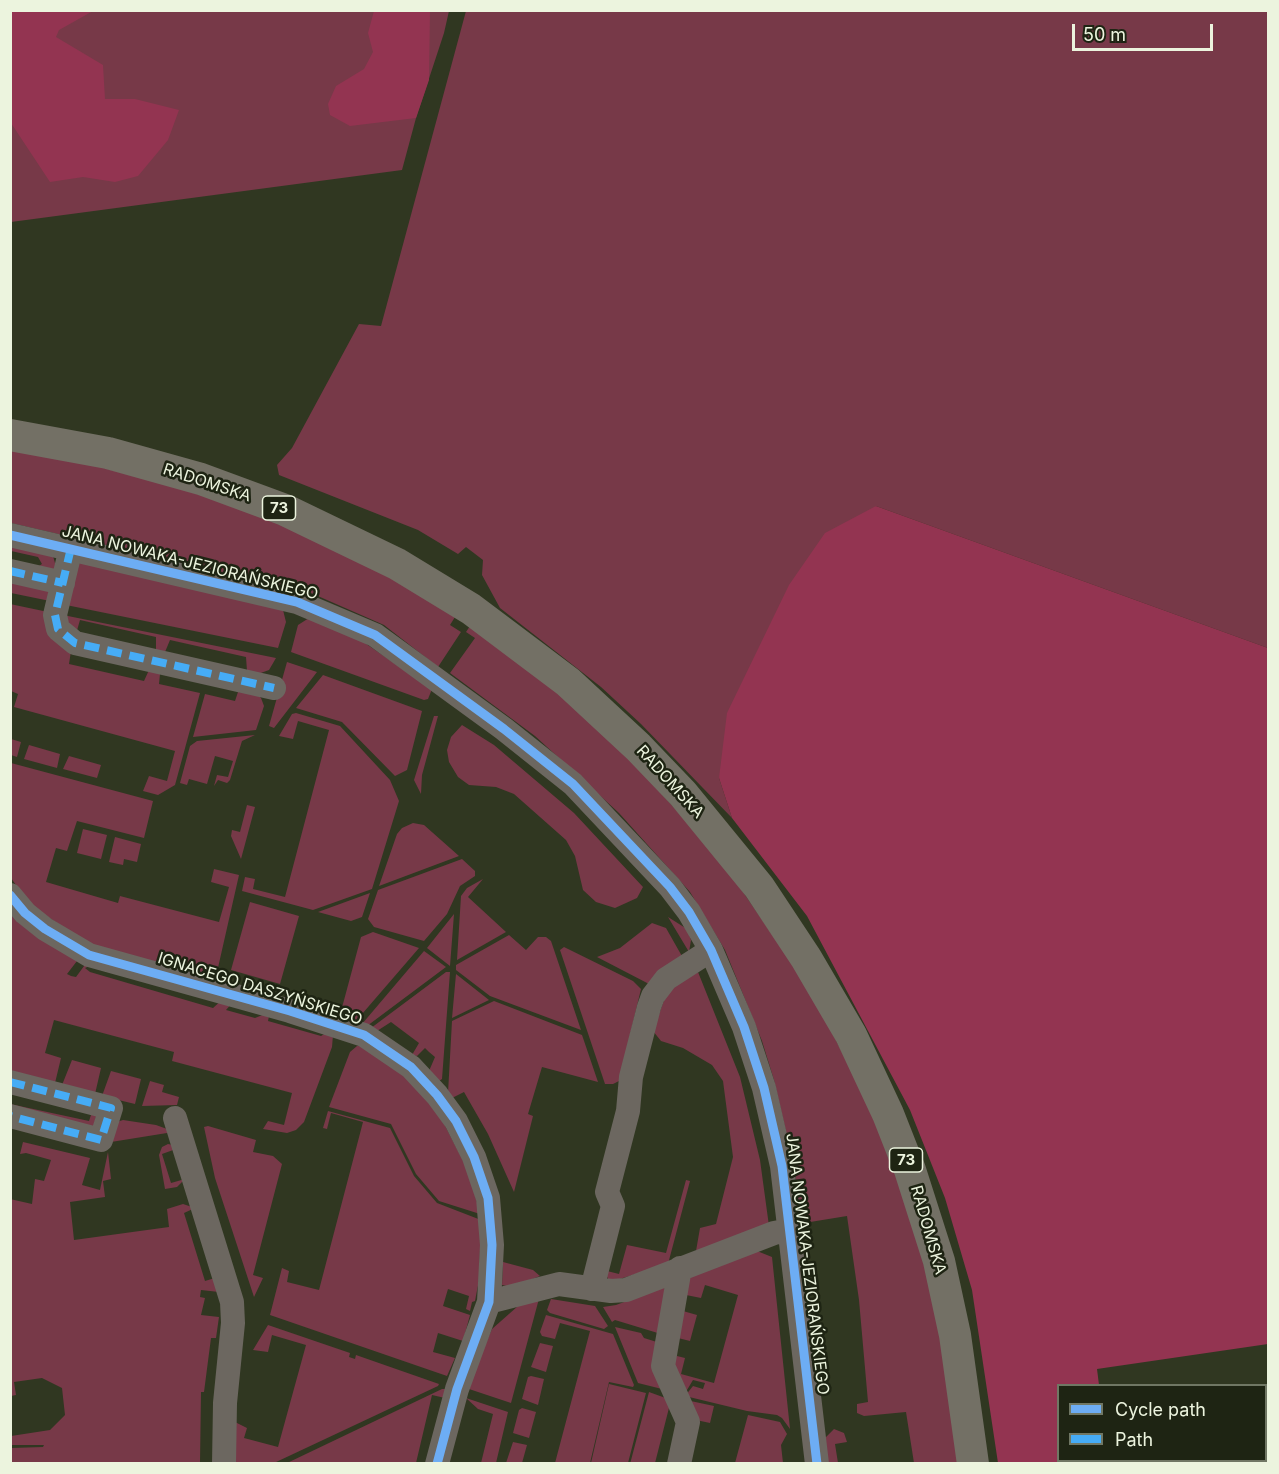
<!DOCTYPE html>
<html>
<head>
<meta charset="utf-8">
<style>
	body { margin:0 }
	#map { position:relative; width:1279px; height:1474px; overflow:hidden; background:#303721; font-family:Inter,sans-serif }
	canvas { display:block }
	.frame { position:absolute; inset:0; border:12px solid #ecf4de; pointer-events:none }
	.legend { position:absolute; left:1057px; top:1384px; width:210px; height:78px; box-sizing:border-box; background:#1e2413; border:2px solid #707764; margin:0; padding:8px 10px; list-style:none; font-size:18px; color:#ecf4de }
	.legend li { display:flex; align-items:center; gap:12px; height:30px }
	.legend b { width:30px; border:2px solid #707764 }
	.scale { position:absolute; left:1072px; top:24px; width:141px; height:27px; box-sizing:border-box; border:3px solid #ecf4de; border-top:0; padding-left:8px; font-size:18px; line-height:21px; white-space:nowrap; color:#ecf4de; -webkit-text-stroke:4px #1e2413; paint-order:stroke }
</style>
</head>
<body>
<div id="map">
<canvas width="1279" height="1474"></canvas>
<div class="frame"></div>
<ul class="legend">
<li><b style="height:8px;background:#6dadf4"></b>Cycle path</li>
<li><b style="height:8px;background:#46acf6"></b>Path</li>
</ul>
<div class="scale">50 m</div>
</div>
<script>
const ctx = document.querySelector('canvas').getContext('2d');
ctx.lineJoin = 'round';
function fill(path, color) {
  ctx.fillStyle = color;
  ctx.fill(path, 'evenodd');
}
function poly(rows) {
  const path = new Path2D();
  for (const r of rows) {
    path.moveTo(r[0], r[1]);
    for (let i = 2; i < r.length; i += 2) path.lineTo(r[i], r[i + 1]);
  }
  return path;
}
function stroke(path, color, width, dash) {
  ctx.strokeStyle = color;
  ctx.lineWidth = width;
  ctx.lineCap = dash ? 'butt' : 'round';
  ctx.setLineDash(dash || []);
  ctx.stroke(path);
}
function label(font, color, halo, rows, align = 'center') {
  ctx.font = font + ' Inter,sans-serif';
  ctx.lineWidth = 5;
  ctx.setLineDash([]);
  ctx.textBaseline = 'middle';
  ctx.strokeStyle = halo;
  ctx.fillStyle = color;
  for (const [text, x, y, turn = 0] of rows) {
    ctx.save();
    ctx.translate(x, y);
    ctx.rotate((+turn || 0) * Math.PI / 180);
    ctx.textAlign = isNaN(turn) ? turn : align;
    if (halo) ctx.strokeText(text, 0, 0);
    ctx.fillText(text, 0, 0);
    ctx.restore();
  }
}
fill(poly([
	[10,11,449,11,444,33,416,118,402,170,11,222],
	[466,11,1268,11,1268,648,876,506,719,778,732,818,641,724,601,687,500,608,482,575,483,560,466,547,458,554,418,530,279,475,277,465,292,448,359,324,381,326],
	[10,449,93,465,211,497,303,533,384,574,455,617,450,625,461,632,438,667,384,625,311,593,11,523],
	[11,544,53,556,57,570,31,571,42,564,38,557,11,551],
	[81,562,283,610,286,622,278,648,66,605,74,568],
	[11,578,48,591,50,601,11,593],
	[10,604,48,612,71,651,69,664,144,681,149,670,160,674,159,684,200,693,175,785,158,795,143,791,149,776,167,781,175,751,14,707,18,694,11,691],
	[63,615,276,658,269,670,258,674,247,671,246,657,170,640,165,652,156,650,156,637,80,620,76,634],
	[309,618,359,639,432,689,428,699,424,700,291,652,298,625],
	[470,626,538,676,616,743,721,860,809,988,857,1081,901,1180,925,1264,943,1350,959,1463,914,1463,906,1412,864,1416,857,1413,857,1404,868,1402,859,1300,847,1216,804,1223,801,1220,794,1166,774,1080,762,1041,725,950,690,892,619,813,535,736,450,673,475,638,466,632],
	[287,662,317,672,274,728,269,726],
	[323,675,422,711,407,770,395,776,342,722,296,708],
	[238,692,256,693,261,698,264,706,256,730,193,737,205,694,235,701],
	[296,713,340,726,390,780,399,801,372,889,313,910,242,891,245,877,255,879,253,889,285,897,329,730,298,721,293,739,279,736,292,714],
	[434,716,438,716,422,775,421,794,414,780],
	[462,725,494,745,574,813,643,887,637,898,615,908,596,902,583,890,575,856,566,840,514,794,496,787,469,785,458,777,449,762,447,750,451,737],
	[255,735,242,741,230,780,227,783,218,780,214,786,217,775,228,777,233,761,215,756,207,784,189,779,187,785,180,783,190,746,197,741],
	[11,739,21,742,17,757,11,755],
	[29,745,60,754,57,768,24,759],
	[69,756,101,765,97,778,63,769],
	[11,763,153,801,144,838,77,821,67,851,56,848,46,882,118,903,120,896,219,922,229,887,211,882,214,869,239,875,215,981,95,948,30,905,11,878],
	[247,805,255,807,241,859,231,836,232,830,240,832],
	[413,823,424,825,459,856,379,886,397,834,402,828],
	[83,829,107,835,101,859,77,853],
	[115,837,141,844,137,862,124,859,123,865,109,862],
	[462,859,475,871,475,876,460,886,447,914,424,941,374,927,368,919,378,890],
	[483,879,468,897,506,932,457,960,461,896,467,888],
	[370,893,362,917,351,921,318,912],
	[250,902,299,916,280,984,231,970],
	[10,905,77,961,67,974,71,976,76,977,87,962,94,964,85,968,90,972,213,1008,223,999,233,1002,226,1010,255,1018,265,1014,269,1016,268,1021,321,1036,326,1033,333,1035,332,1047,304,1122,296,1130,287,1133,263,1129,268,1121,284,1125,292,1093,172,1061,174,1052,54,1020,45,1053,61,1058,55,1083,11,1071],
	[454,914,450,966,427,948],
	[668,917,687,929,691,940,689,952],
	[652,923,666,928,683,958,649,984,597,957,620,948],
	[373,932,419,948,356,1021,340,1015,361,937],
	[509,935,526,950,538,937,546,937,551,941,581,1030,490,996,456,970,456,965],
	[564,947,633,981,641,989,619,1081,613,1084,605,1084,560,950],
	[424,951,446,967,367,1026,362,1024],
	[446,972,450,972,442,1079,439,1081,429,1071,435,1057,429,1052,425,1048,417,1056,412,1055,419,1043,391,1022,377,1031,371,1028],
	[698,972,740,1077,760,1160,769,1226,696,1251,700,1228,716,1224,733,1157,723,1081,712,1065,683,1048,661,1041,653,1031,668,989],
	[456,974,489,1000,452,1018],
	[494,1001,582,1035,598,1082,542,1067,528,1114,533,1116,514,1192,488,1134,464,1092,452,1098,448,1093,452,1021],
	[357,1046,360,1046,408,1077,439,1114,469,1172,480,1214,439,1201,416,1174,391,1124,329,1107,350,1052],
	[72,1060,101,1068,95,1094,62,1085],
	[111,1071,141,1079,135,1104,102,1096],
	[150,1081,164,1085,162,1092,179,1097,177,1105,142,1106],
	[10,1104,89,1121,92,1112,97,1113,93,1129,11,1108],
	[328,1111,390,1128,414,1176,437,1203,481,1220,479,1280,475,1301,472,1302,470,1311,466,1309,469,1296,448,1289,443,1306,470,1315,463,1341,438,1333,433,1352,455,1358,447,1376,270,1315,282,1268,289,1271,287,1282,319,1290,363,1122,331,1113,327,1129,323,1128],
	[123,1120,156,1125,167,1129,167,1133,111,1142,117,1122],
	[208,1126,256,1140,253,1152,273,1156,282,1164,253,1275,263,1278,254,1297,215,1178,204,1127],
	[23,1142,90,1158,82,1185,100,1190,108,1152,111,1179,103,1181,105,1197,70,1202,74,1240,169,1227,167,1209,183,1204,195,1208,184,1213,205,1281,218,1277,219,1292,201,1290,200,1297,205,1298,201,1315,219,1317,216,1338,211,1338,204,1392,201,1392,200,1463,11,1463,11,1448,43,1447,44,1445,11,1445,11,1436,50,1430,65,1415,62,1388,42,1378,14,1382,16,1395,11,1396,10,1199,32,1204,35,1179,44,1181,51,1160,26,1153,20,1154],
	[168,1144,173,1145,176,1149,162,1154,171,1183,185,1179,177,1187,165,1189,159,1155,162,1147],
	[686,1180,690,1181,668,1264,610,1282,603,1270,619,1274,627,1245,666,1253],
	[757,1251,772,1257,790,1429,782,1418,777,1415,747,1411,685,1396,693,1386,703,1389,705,1383,693,1380,684,1395,669,1360,677,1356,685,1358,681,1374,714,1383,738,1295,705,1285,701,1298,686,1295,689,1277],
	[503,1262,533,1270,540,1276,512,1287,502,1285],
	[665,1287,661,1334,615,1320,612,1322,603,1307,616,1305],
	[540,1295,511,1403,466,1388,492,1329,518,1306],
	[551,1299,595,1306,608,1326,604,1329,550,1313,547,1310],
	[683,1311,697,1315,690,1341,674,1337],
	[546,1315,613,1334,634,1385,633,1387,609,1382,590,1463,555,1463,590,1331,560,1323,555,1339,542,1336,540,1332],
	[268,1325,350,1353,349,1357,355,1359,356,1355,439,1384,438,1386,274,1463,236,1463,235,1422,247,1428,244,1438,278,1447,306,1345,272,1335,268,1352,253,1350],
	[615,1327,641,1333,644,1338,660,1343,662,1389,638,1383],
	[540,1343,553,1346,546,1372,531,1367],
	[531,1376,544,1379,538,1405,522,1399,528,1377],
	[609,1384,646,1393,628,1463,591,1463],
	[442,1389,445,1389,445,1398,432,1395,416,1463,285,1464],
	[649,1392,671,1400,655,1463,630,1464],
	[466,1398,508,1412,496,1463,481,1463,493,1414,478,1409],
	[686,1400,714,1406,710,1423,696,1420],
	[522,1408,536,1412,529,1438,513,1433,519,1410],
	[748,1415,780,1422,787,1434,781,1445,783,1463,735,1463],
	[834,1429,844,1433,847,1442,835,1444,838,1463,828,1463,825,1438],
	[513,1442,527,1445,522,1463,506,1463]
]), '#773948');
fill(poly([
	[10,11,93,11,59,30,56,37,103,65,105,99,135,99,179,110,168,140,138,176,115,182,83,177,50,182,11,123],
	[374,11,430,11,429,80,416,118,350,126,330,115,328,104,336,86,364,69,373,52,368,33],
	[876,506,1268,648,1268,1344,1097,1369,1099,1385,1058,1386,1058,1460,1110,1461,1110,1463,998,1463,972,1290,945,1198,910,1110,807,916,732,818,719,778,727,713,789,585,825,533]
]), '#933451');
stroke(poly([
	[10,535,297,602,375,635,504,729,573,784,670,887,689,912,711,950,744,1027,764,1088,782,1166,817,1464],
	[71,548,55,615,58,629,75,643,274,688],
	[10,571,63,583],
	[10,895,25,913,45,929,89,955,290,1011,364,1035,411,1067,437,1095,456,1121,474,1157,488,1198,492,1245,489,1302,457,1389,437,1464],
	[10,1082,111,1108,101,1140,10,1116],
	[175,1118,232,1302,233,1323,225,1403,224,1464],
	[592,1289,613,1206,607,1192,628,1111,631,1077,649,1007,653,996,666,979,711,950],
	[489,1302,559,1284,611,1291,626,1290,774,1233,790,1230],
	[679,1464,688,1422,663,1366,680,1268]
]), '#6c6760', 24);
stroke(poly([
	[10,435,108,453,201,479,285,510,397,564,471,609,568,682,638,747,683,794,759,887,806,958,851,1035,888,1114,910,1170,939,1261,955,1335,973,1464]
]), '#737065', 32);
stroke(poly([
	[71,548,55,615,58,629,75,643,274,688],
	[10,571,63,583],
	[10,1082,111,1108,101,1140,10,1116]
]), '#46acf6', 8, [15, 8]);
stroke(poly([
	[10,535,297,602,375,635,504,729,573,784,670,887,689,912,711,950,744,1027,764,1088,782,1166,817,1464],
	[10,895,25,913,45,929,89,955,290,1011,364,1035,411,1067,437,1095,456,1121,474,1157,488,1198,492,1245,489,1302,457,1389,437,1464]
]), '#6dadf4', 9);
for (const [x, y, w] of [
	[279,508,33],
	[906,1160,33]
]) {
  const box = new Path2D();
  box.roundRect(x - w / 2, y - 12, w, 24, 4.5);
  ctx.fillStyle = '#1e2413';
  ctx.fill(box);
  stroke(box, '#ecf4de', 1.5);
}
label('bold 15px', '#ecf4de', null, [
	["73",279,508],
	["73",906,1160]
]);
label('16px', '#ecf4de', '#1e2413', [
	["RADOMSKA",207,483,18],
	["JANA NOWAKA-JEZIORAŃSKIEGO",190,563,14],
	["RADOMSKA",670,782,48],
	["IGNACEGO DASZYŃSKIEGO",260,989,17],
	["RADOMSKA",928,1230,74],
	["JANA NOWAKA-JEZIORAŃSKIEGO",807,1264,83]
]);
</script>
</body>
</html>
